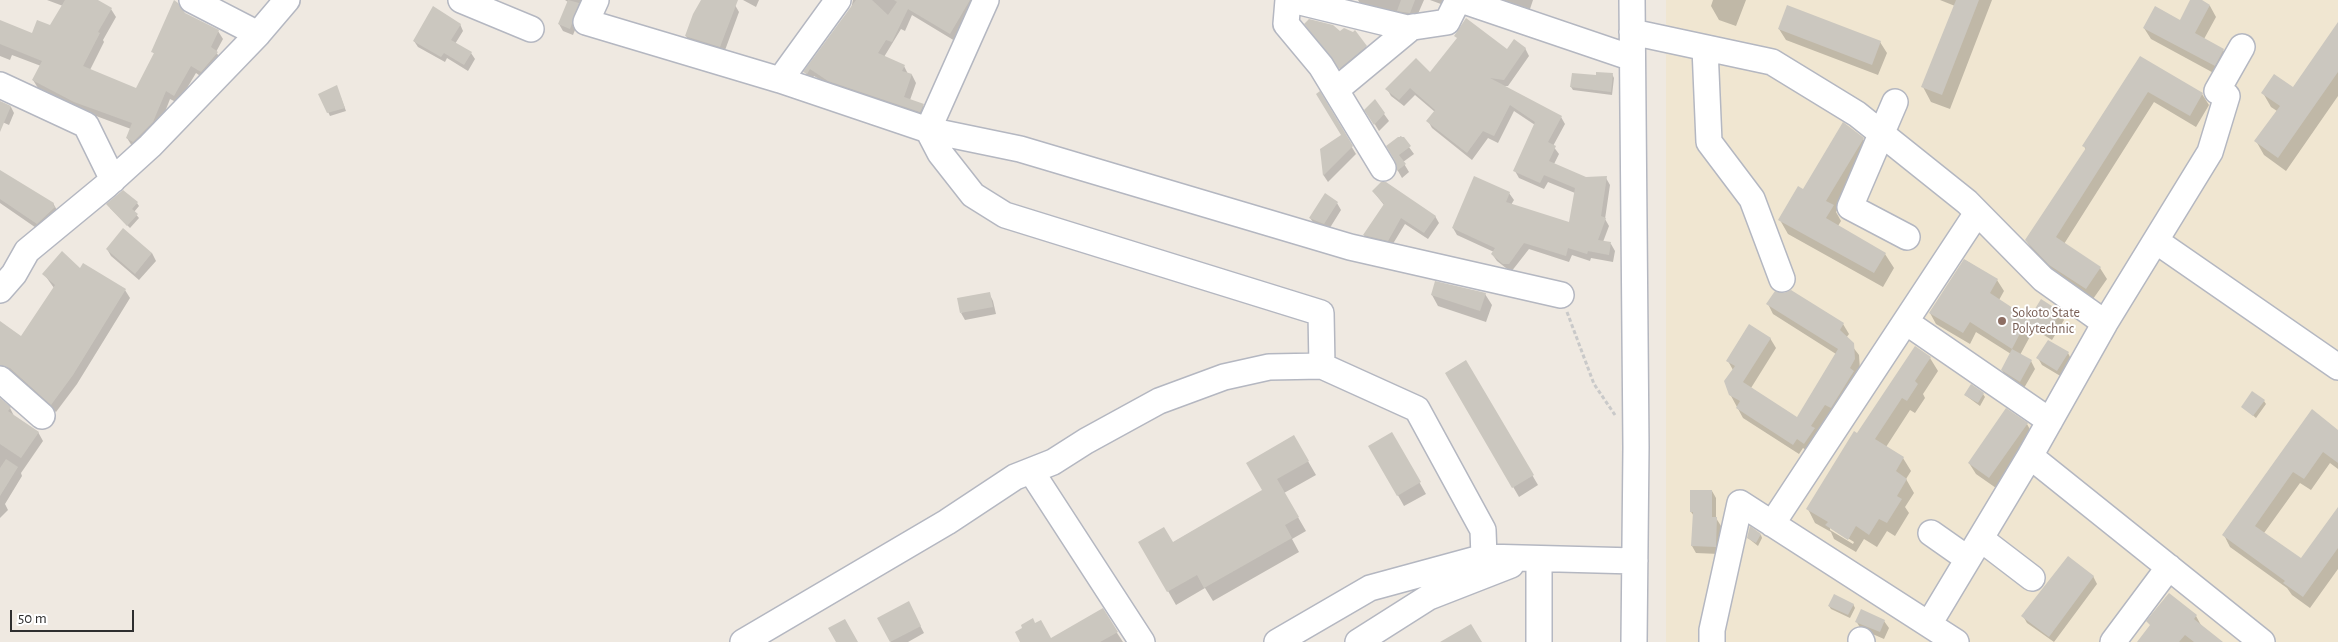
<!DOCTYPE html>
<html>
<head>
<meta charset="utf-8">
<style>
	body { margin:0 }
	#map { position:relative; width:2338px; height:642px; overflow:hidden; background:#efe9e1; font-family:"Alegreya Sans",sans-serif }
	canvas { display:block }
	.scale { position:absolute; left:10px; top:610px; width:124px; height:22px; box-sizing:border-box; border:2px solid #2e2e2e; border-top:0; padding-left:6px; font-size:15px; line-height:18px; white-space:nowrap; color:#2e2e2e; -webkit-text-stroke:4px #fff; paint-order:stroke }
</style>
</head>
<body>
<div id="map">
<canvas width="2338" height="642"></canvas>
<div class="scale">50 m</div>
</div>
<script>
const ctx = document.querySelector('canvas').getContext('2d');
ctx.lineJoin = 'round';
function fill(path, color) {
  ctx.fillStyle = color;
  ctx.fill(path, 'evenodd');
}
function poly(rows) {
  const path = new Path2D();
  for (const r of rows) {
    path.moveTo(r[0], r[1]);
    for (let i = 2; i < r.length; i += 2) path.lineTo(r[i], r[i + 1]);
  }
  return path;
}
function stroke(path, color, width, dash) {
  ctx.strokeStyle = color;
  ctx.lineWidth = width;
  ctx.lineCap = dash ? 'butt' : 'round';
  ctx.setLineDash(dash || []);
  ctx.stroke(path);
}
function label(font, color, halo, rows, align = 'center') {
  ctx.font = font + ' "Alegreya Sans",sans-serif';
  ctx.lineWidth = 4;
  ctx.setLineDash([]);
  ctx.textBaseline = 'middle';
  ctx.strokeStyle = halo;
  ctx.fillStyle = color;
  for (const [text, x, y, turn = 0] of rows) {
    ctx.save();
    ctx.translate(x, y);
    ctx.rotate((+turn || 0) * Math.PI / 180);
    ctx.textAlign = isNaN(turn) ? turn : align;
    if (halo) ctx.strokeText(text, 0, 0);
    ctx.fillText(text, 0, 0);
    ctx.restore();
  }
}
fill(poly([
	[1666,0,2338,0,2338,642,1666,642]
]), '#f0e6d1');
fill(poly([
	[47,0,96,0,111,9,116,17,103,40,104,42,90,70,136,90,155,55,153,52,185,14,218,31,223,39,216,52,222,61,206,80,196,73,178,103,170,99,158,130,132,146,127,138,131,129,80,110,38,88,33,80,41,66,12,55,10,60,0,56,0,24,32,35,51,27,63,6],
	[565,0,587,0,573,35,563,31,559,24,568,2],
	[702,0,724,0,735,5,739,12,724,53,690,43,686,36],
	[743,0,759,0,756,7],
	[853,0,978,0,955,41,912,15,905,31,901,29,884,57,904,66,908,74,912,75,916,83,910,100,923,105,927,113,924,119,833,88,814,76,811,81,809,80,805,72,851,9],
	[1358,0,1424,0,1414,23,1361,5],
	[1430,0,1452,0,1449,7],
	[1496,0,1533,0,1529,12],
	[1713,0,1746,0,1736,26,1719,20,1711,6],
	[1940,0,1992,0,1950,109,1931,102,1923,87,1955,6],
	[2192,0,2199,0,2210,6,2216,17,2204,39,2223,50,2230,61,2221,77,2151,39,2144,28,2180,21],
	[460,24,463,31,455,44,471,53,475,59,468,71,447,58,445,62,418,47,414,41],
	[2338,24,2338,96,2286,171,2264,155,2256,141,2277,111,2271,107,2263,93,2293,88],
	[1779,29,1880,42,1887,53,1878,75,1786,40],
	[1310,30,1366,46,1370,53,1344,74],
	[1525,48,1529,56,1508,86,1502,86,1561,117,1565,124,1553,146,1559,154,1554,164,1586,179,1606,178,1610,185,1605,219,1609,226,1603,242,1611,244,1615,251,1613,262,1591,258,1590,261,1572,255,1569,262,1529,249,1511,272,1497,261,1492,254,1494,252,1457,235,1453,228,1509,193,1514,200,1511,205,1570,224,1575,193,1548,182,1544,189,1519,178,1515,171,1535,125,1514,111,1498,143,1488,138,1472,160,1432,128,1428,121,1435,112,1415,95,1404,106,1391,96,1387,89,1508,51],
	[2140,58,2202,94,2209,105,2196,127,2154,102,2064,244,2100,268,2107,279,2093,299,2057,276,2033,251,2026,240,2086,150,2084,146],
	[1612,74,1614,78,1612,95,1573,90,1571,87,1597,77],
	[338,90,346,111,330,116,320,95],
	[1319,93,1356,154,1328,182,1324,176,1322,150,1342,135],
	[0,102,11,107,14,113,9,125,0,121],
	[1366,110,1384,114,1389,121,1379,131],
	[1401,136,1414,154,1403,162,1409,172,1402,178,1398,171,1397,161,1388,146],
	[1863,139,1871,153,1836,212,1841,221,1838,226,1885,254,1894,268,1883,287,1788,234,1780,220],
	[0,179,53,203,58,212,42,232,0,203],
	[1373,191,1435,216,1439,223,1428,239,1405,224,1391,247,1368,242,1364,235,1384,205],
	[137,203,139,206,134,212,139,218,130,228,110,208],
	[1337,203,1341,210,1328,231,1315,225,1310,218],
	[107,249,152,253,156,261,139,280,111,256],
	[1965,260,1997,280,2004,291,1999,300,2029,321,2060,313,2064,320,2052,340,2034,329,2020,355,2031,361,2035,369,2024,388,2006,377,2002,370,2011,354,1976,332,1970,344,1936,324,1930,313],
	[80,269,125,290,130,298,77,384,56,412,15,376,0,374,0,322,21,338,54,288,44,274],
	[989,293,993,301,996,314,965,320,961,313],
	[1485,294,1492,305,1486,322,1438,306,1432,295],
	[1768,304,1843,324,1849,334,1846,338,1859,355,1860,370,1810,453,1803,448,1799,454,1743,418,1730,394,1733,370,1728,361,1770,338,1776,348,1751,388,1797,419,1836,354,1773,314],
	[2068,353,2072,361,2062,377,2042,365,2038,358],
	[1930,358,1938,371,1923,394,1925,398,1915,413,1910,410,1886,447,1903,458,1911,471,1906,479,1914,493,1905,507,1909,513,1895,536,1887,531,1877,547,1864,539,1856,552,1834,539,1831,532,1815,523,1808,509,1857,435],
	[1830,527,1854,542,1853,544,1830,530],
	[1466,362,1538,485,1519,497,1447,373],
	[1983,394,1985,397,1980,406,1965,395],
	[0,400,10,408,14,416,38,432,43,441,21,473,22,476,5,504,8,510,0,518],
	[2264,401,2266,404,2256,418,2243,407],
	[2312,411,2338,432,2338,469,2330,463,2311,490,2300,483,2264,533,2302,560,2338,509,2338,569,2310,608,2292,595,2287,588,2230,547,2224,535],
	[2027,424,2033,435,1996,488,1976,474,1969,463],
	[1392,434,1426,494,1404,506,1370,446],
	[1294,437,1316,475,1284,493,1306,531,1292,539,1299,552,1213,601,1205,588,1176,605,1140,542,1172,543,1263,491],
	[1712,491,1716,498,1716,518,1721,526,1719,554,1696,553,1692,546,1694,516,1691,512],
	[1761,535,1762,538,1758,546,1748,538],
	[2093,576,2097,584,2054,642,2027,623,2023,616],
	[1853,604,1855,608,1850,618,1831,609,1829,606],
	[912,610,924,633,908,642,891,642,879,618],
	[1102,610,1123,642,1029,642,1035,625,1051,639],
	[2196,616,2202,627,2219,642,2138,642,2151,626,2148,621],
	[1856,621,1884,621,1889,628,1884,639,1861,629]
]), '#0003');
fill(poly([
	[65,0,98,0,112,8,98,32,100,33,83,66,136,88,154,53,151,52,174,0,178,3,185,13,219,30,211,47,218,52,201,72,191,66,174,96,166,91,153,122,133,142,126,138,132,123,74,102,32,80,42,61,0,44,0,20,32,33,37,20,50,25],
	[568,0,579,3,570,29,558,24],
	[701,0,738,0,720,47,685,36,693,14],
	[856,0,872,0,888,15,897,2,894,0,970,0,950,34,908,9,892,42,886,40,878,53,905,65,902,71,912,74,904,97,924,104,920,112,828,81,810,69,807,74,803,72],
	[1401,0,1415,0,1410,13,1397,11],
	[1956,0,1979,0,1942,95,1921,87],
	[2190,0,2202,0,2210,5,2195,33,2224,49,2215,66,2143,28,2155,6,2180,20],
	[1787,5,1881,41,1872,65,1778,29],
	[433,6,461,24,451,40,472,52,464,65,444,53,441,57,413,41],
	[1466,18,1507,49,1514,39,1526,48,1504,80,1490,78,1562,116,1548,142,1556,146,1549,161,1586,177,1607,176,1601,216,1606,218,1598,240,1611,242,1609,255,1588,251,1587,254,1568,248,1566,256,1524,243,1509,264,1503,264,1491,254,1495,248,1452,228,1474,176,1510,192,1506,202,1569,222,1575,188,1544,175,1540,183,1513,171,1535,122,1510,105,1494,136,1483,131,1467,153,1426,121,1435,110,1410,88,1399,100,1385,89,1416,58,1430,72,1457,38,1454,36],
	[1309,19,1333,25,1340,31,1344,28,1353,32,1355,30,1367,46,1339,69,1304,24],
	[2338,22,2338,72,2278,158,2254,141,2280,106,2261,93,2274,74,2293,87],
	[2140,56,2203,93,2190,116,2148,92,2056,237,2101,267,2086,289,2049,265,2025,240,2086,148,2082,146],
	[1596,72,1613,73,1611,92,1570,87,1572,73,1596,75],
	[337,85,345,108,327,113,318,94],
	[1320,91,1353,146,1323,176,1320,149,1341,135,1316,94],
	[1375,99,1385,113,1374,125,1364,110],
	[0,101,11,106,0,132],
	[1843,122,1864,138,1826,201,1834,205,1826,218,1886,253,1874,273,1778,220,1798,186,1803,189],
	[1398,137,1404,137,1411,146,1399,155,1406,164,1397,171,1395,161,1386,146],
	[0,170,54,203,53,205,55,207,37,224,0,199],
	[1381,182,1386,182,1436,216,1424,233,1401,218,1388,241,1363,235,1384,204,1372,191],
	[123,190,138,202,132,209,138,214,127,226,106,204],
	[1325,193,1338,202,1324,224,1309,218],
	[123,228,152,253,135,274,106,249],
	[62,251,80,268,83,263,126,289,73,375,51,405,10,368,0,365,0,321,21,336,55,285,42,274],
	[1964,259,1998,279,1990,293,2028,318,2012,349,1970,322,1963,333,1929,313],
	[1435,281,1486,293,1480,311,1431,295],
	[1791,290,1844,323,1840,330,1854,343,1855,359,1850,368,1854,371,1831,408,1825,405,1811,426,1815,428,1804,444,1797,439,1793,445,1736,408,1740,401,1729,395,1724,381,1735,366,1726,361,1749,324,1771,338,1743,382,1797,417,1838,349,1766,304,1775,291,1784,293],
	[990,292,993,307,960,313,957,298],
	[2041,299,2061,312,2047,334,2027,322],
	[2048,340,2069,352,2057,371,2036,358],
	[1915,346,1931,357,1915,381,1918,384,1907,401,1902,398,1875,439,1904,457,1896,471,1907,479,1897,496,1902,499,1887,523,1879,519,1869,535,1856,526,1848,540,1825,525,1828,522,1806,509,1854,431,1857,433],
	[2012,349,2032,360,2020,382,2001,370],
	[1466,360,1534,475,1512,488,1445,373],
	[1971,384,1984,393,1978,403,1964,395],
	[2252,391,2265,400,2253,416,2241,407],
	[0,398,11,407,8,411,39,432,21,458,0,444],
	[2006,408,2028,423,1989,478,1968,463],
	[2312,409,2338,430,2338,463,2323,452,2304,479,2293,472,2255,526,2301,558,2338,507,2338,548,2303,597,2283,583,2285,581,2222,535],
	[1392,432,1421,482,1397,496,1368,446],
	[1294,435,1309,461,1277,479,1299,517,1285,525,1292,538,1204,588,1197,575,1167,592,1138,542,1164,527,1173,542,1262,490,1246,463],
	[6,459,18,467,0,496,0,468],
	[1690,490,1712,490,1712,517,1717,517,1716,547,1691,546,1693,512,1690,512],
	[1750,526,1761,534,1756,543,1747,538],
	[2068,556,2094,576,2049,637,2021,616],
	[2169,593,2197,615,2194,619,2223,642,2194,642,2185,635,2179,642,2137,642,2150,625,2146,621],
	[1834,594,1854,604,1848,615,1828,606],
	[909,601,921,626,890,642,877,618],
	[1103,608,1118,632,1100,642,1020,642,1015,632,1022,628,1021,625,1033,618,1035,623,1041,620,1051,638],
	[1861,609,1885,620,1880,632,1855,622],
	[845,619,858,642,836,642,828,628],
	[1471,624,1482,642,1440,642]
]), '#cbc7bf');
const minor = poly([
	[192,0,258,34],
	[461,0,531,29],
	[596,0,586,22,780,80,928,130,1020,149,1350,247,1561,295],
	[986,0,928,130,940,153,973,195,1005,215,1321,313,1322,366],
	[1288,0,1286,24,1321,66,1383,168],
	[1292,0,1407,28,1447,22,1458,0],
	[1461,0,1632,58],
	[1632,0,1636,447,1634,642],
	[1632,32,1772,62,1857,114,1967,202,2043,279,2105,323],
	[1705,48,1709,142,1752,199,1782,279],
	[780,80,838,0],
	[0,85,86,125,113,180],
	[1336,90,1412,27],
	[1895,102,1850,207,1907,237],
	[2156,241,2338,367],
	[0,290,14,274,27,251,107,185,150,146,258,34,287,0],
	[1906,322,2050,421],
	[0,379,42,416],
	[2030,456,2262,642],
	[1031,471,1142,642],
	[1772,524,1977,213],
	[1931,533,1968,559],
	[1981,539,2032,578],
	[1929,624,2030,456,2105,323,2210,152,2227,96,2217,91,2242,47],
	[1861,640,1862,642],
	[743,642,947,522,1015,477,1053,462,1086,441,1159,401,1224,377,1269,367,1322,366,1417,409,1483,530,1484,557],
	[1277,642,1370,588,1484,557,1635,561],
	[1358,642,1429,597,1511,565],
	[1539,642,1539,560],
	[1712,642,1712,630,1740,503,1956,642],
	[2113,642,2169,567]
]);
stroke(minor, '#b4b7c1', 28);
stroke(poly([
	[1567,312,1594,384,1615,415]
]), '#c9c9c9', 3, [4, 2.5]);
stroke(minor, '#fff', 25);
for (const [x, y, r, color] of [
	[2002,321,5,"#8d6e63"]
]) {
  const dot = new Path2D();
  dot.arc(x, y, r, 0, 2 * Math.PI);
  ctx.fillStyle = color;
  ctx.fill(dot);
  stroke(dot, '#fff', 2);
}
label('14px', '#785e54', '#fff', [
	["Sokoto State",2012,313],
	["Polytechnic",2012,329]
], 'left');
</script>
</body>
</html>
